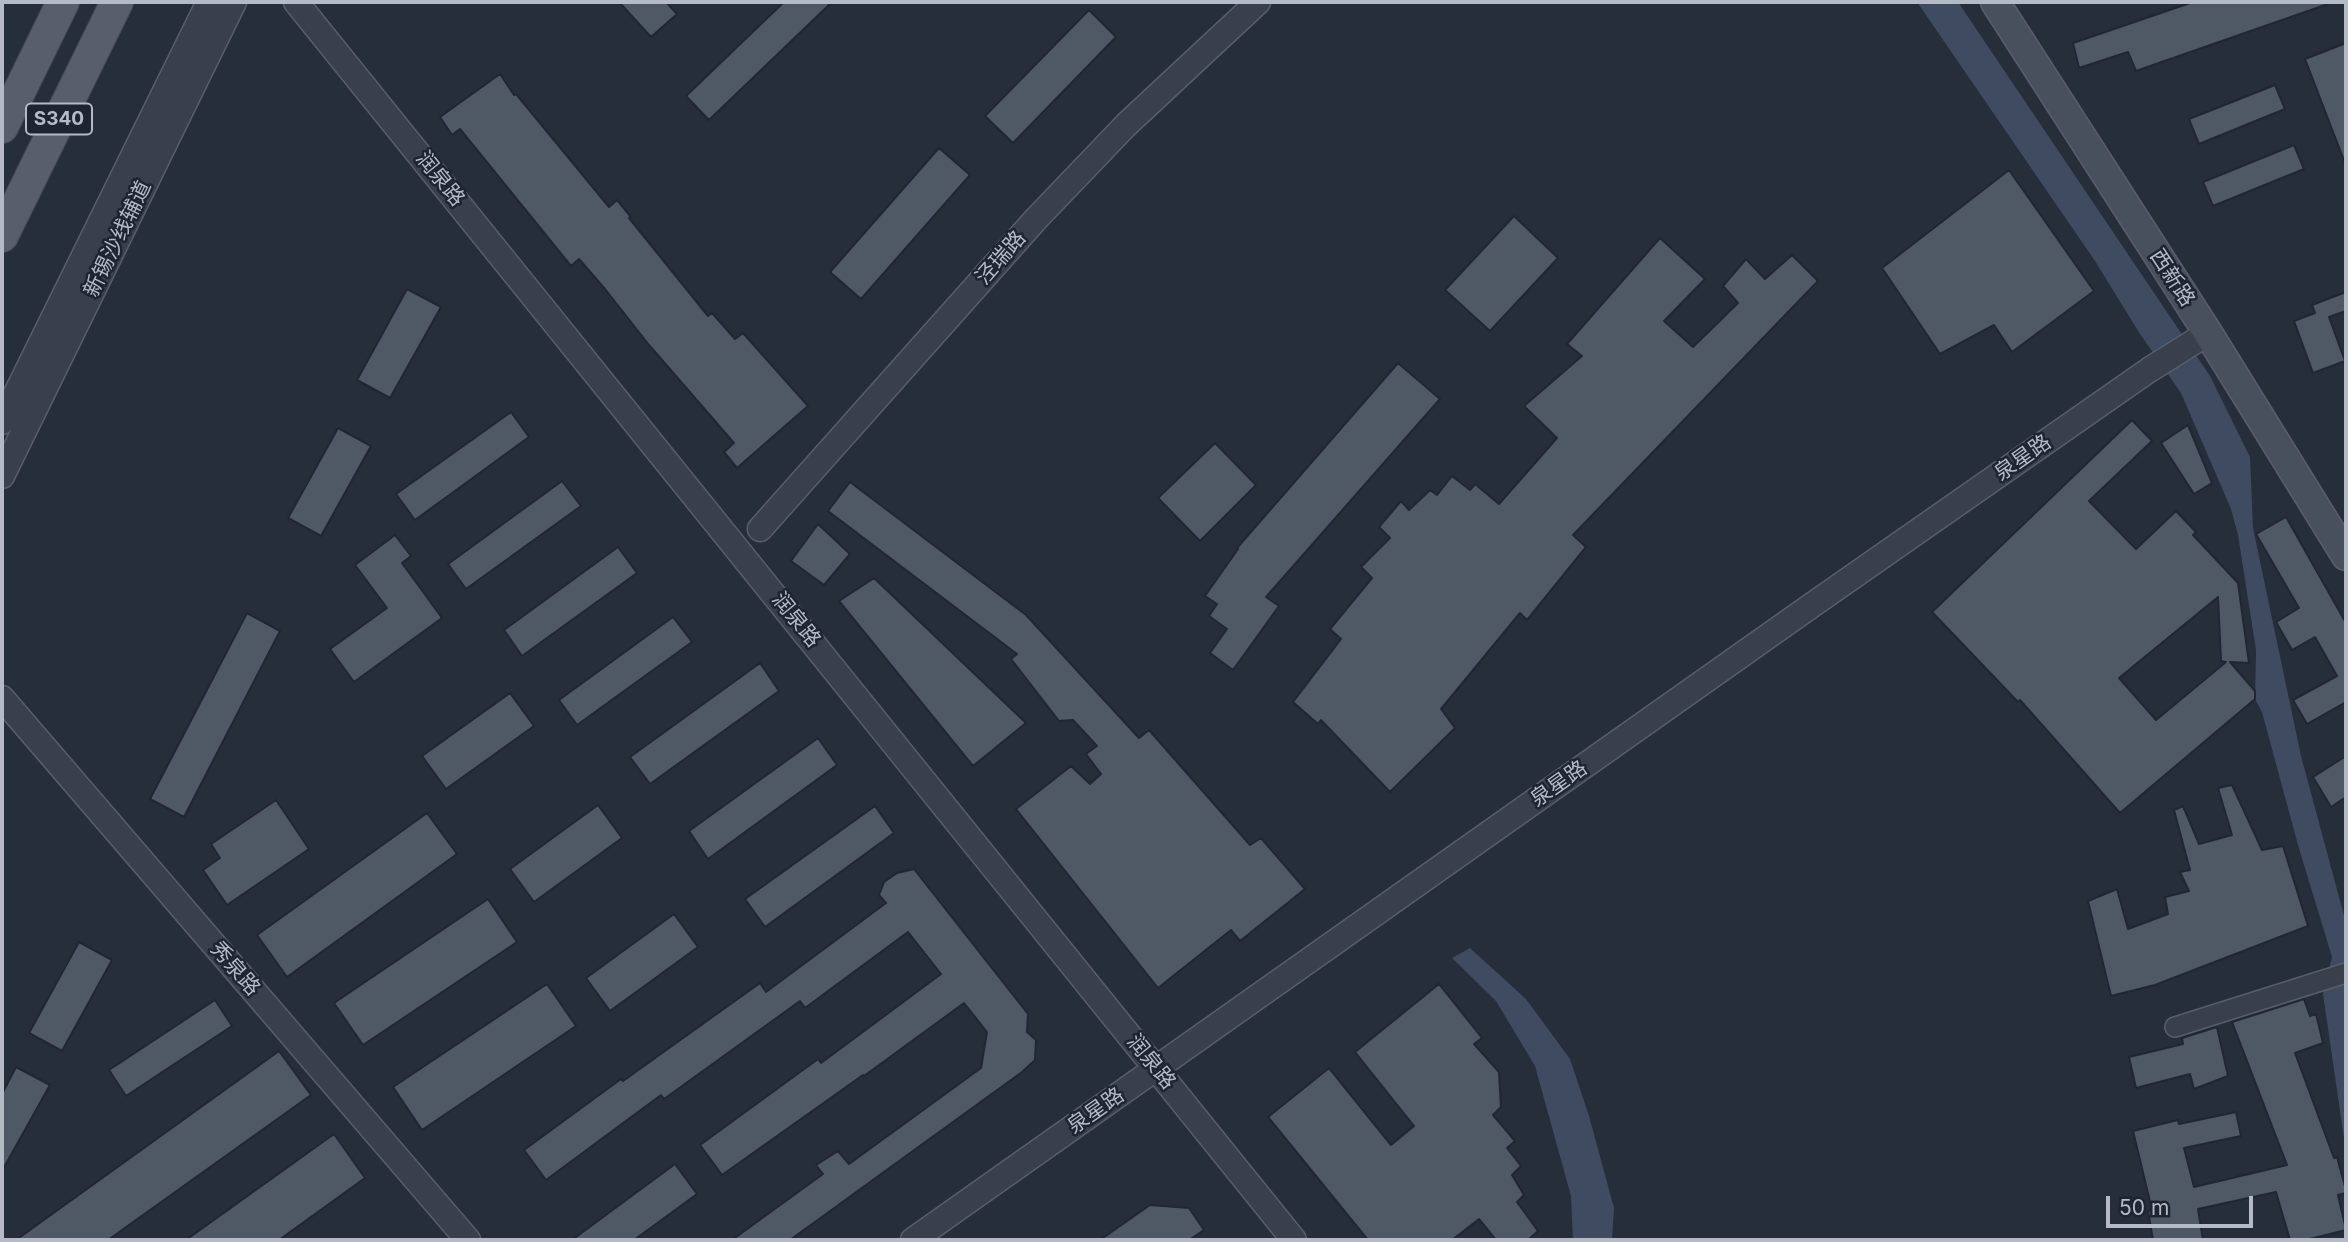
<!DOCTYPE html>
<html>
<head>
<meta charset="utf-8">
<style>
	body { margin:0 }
	#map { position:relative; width:2348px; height:1242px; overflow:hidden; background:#262e3a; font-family:Inter,sans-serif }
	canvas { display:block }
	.frame { position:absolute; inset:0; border:4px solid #b5bbc6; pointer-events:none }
	.scale { position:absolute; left:2106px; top:1196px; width:147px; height:32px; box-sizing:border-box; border:4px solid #b5bbc6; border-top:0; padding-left:9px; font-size:21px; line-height:24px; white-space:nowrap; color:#b5bbc6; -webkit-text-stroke:5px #1f2530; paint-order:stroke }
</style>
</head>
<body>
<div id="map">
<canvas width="2348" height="1242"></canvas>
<div class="frame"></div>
<div class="scale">50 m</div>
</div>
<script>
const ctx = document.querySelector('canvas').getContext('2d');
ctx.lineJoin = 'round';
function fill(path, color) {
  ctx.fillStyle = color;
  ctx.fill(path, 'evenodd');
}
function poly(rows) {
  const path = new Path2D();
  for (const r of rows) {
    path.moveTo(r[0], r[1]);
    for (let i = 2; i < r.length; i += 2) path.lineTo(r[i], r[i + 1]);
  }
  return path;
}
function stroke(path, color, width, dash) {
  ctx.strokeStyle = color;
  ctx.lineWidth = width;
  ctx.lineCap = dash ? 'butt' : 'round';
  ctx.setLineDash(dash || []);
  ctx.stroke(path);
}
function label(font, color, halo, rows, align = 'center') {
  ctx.font = font + ' Inter,"Noto Sans SC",sans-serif';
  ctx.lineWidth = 5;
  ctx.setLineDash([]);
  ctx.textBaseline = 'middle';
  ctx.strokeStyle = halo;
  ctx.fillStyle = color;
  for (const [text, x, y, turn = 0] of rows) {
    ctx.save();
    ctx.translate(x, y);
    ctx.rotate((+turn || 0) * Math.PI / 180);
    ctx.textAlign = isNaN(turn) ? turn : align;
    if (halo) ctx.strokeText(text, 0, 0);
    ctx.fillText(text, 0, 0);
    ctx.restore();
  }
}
fill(poly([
	[1917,2,1958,2,2210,376,2250,457,2253,528,2301,756,2346,923,2344,987,2346,996,2346,1152,2323,994,2332,957,2298,845,2262,712,2255,699,2256,650,2238,535,2231,509,2181,393,2140,334,2095,261],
	[1470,948,1526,999,1570,1059,1589,1116,1614,1208,1612,1240,1573,1240,1571,1196,1535,1066,1496,1001,1452,958]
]), '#3e4b61');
const building = poly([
	[619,2,666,2,677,14,651,37,619,2],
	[784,2,832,2,709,120,686,96,784,2],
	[2193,2,2327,2,2328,4,2136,71,2128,52,2079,68,2073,43,2193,2],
	[1089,10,1116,37,1013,143,985,116,1089,10],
	[2346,43,2346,163,2345,163,2305,59,2346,43],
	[500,74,514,95,516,94,609,207,617,200,631,217,629,218,708,316,712,313,735,339,743,333,808,406,737,468,724,452,734,443,649,345,605,289,579,259,571,266,460,129,452,135,440,117,500,74],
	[2275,85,2285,109,2199,144,2189,119,2275,85],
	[2294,145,2304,169,2213,206,2203,182,2294,145],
	[939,148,970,175,861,299,830,272,939,148],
	[2009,170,2094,291,2012,352,1994,325,1940,354,1882,268,2009,170],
	[1514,216,1558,258,1490,331,1445,290,1514,216],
	[1660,238,1705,279,1664,321,1693,347,1738,303,1723,286,1746,259,1765,279,1792,255,1818,281,1573,535,1586,547,1527,620,1520,613,1441,709,1455,728,1390,792,1321,720,1318,724,1293,702,1341,639,1330,629,1372,578,1361,567,1390,538,1379,527,1401,501,1409,510,1430,490,1437,495,1452,476,1470,490,1475,484,1499,504,1557,438,1524,406,1582,356,1567,344,1660,238],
	[407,289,441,307,390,398,357,380,407,289],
	[2346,292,2346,311,2329,317,2345,361,2313,373,2294,321,2315,313,2312,305,2346,292],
	[1398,363,1440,399,1266,597,1279,606,1233,670,1210,653,1227,629,1209,616,1217,604,1205,596,1238,549,1237,548,1398,363],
	[511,412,529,437,415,520,396,494,511,412],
	[2132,420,2152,441,2089,501,2136,549,2176,511,2196,532,2193,535,2238,583,2249,663,2230,662,2255,691,2255,699,2120,813,2020,700,2018,702,1932,612,2132,420],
	[2218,597,2221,661,2226,662,2156,720,2119,678,2218,597],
	[2188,425,2212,483,2194,494,2161,443,2188,425],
	[338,428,371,446,321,536,288,518,338,428],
	[1215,443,1256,485,1200,541,1158,498,1215,443],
	[562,481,581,506,466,589,448,564,562,481],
	[850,482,1026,615,1139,738,1149,730,1250,845,1261,838,1305,889,1240,941,1231,930,1158,988,1016,809,1071,766,1090,784,1101,774,1086,754,1097,746,1073,720,1059,721,1011,659,1017,654,828,511,850,482],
	[2286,517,2346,623,2346,702,2307,724,2293,700,2337,676,2315,637,2292,650,2276,622,2299,608,2256,534,2286,517],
	[818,524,850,554,824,585,791,561,818,524],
	[395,535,411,556,402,563,442,618,354,682,330,649,387,608,355,565,395,535],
	[618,547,637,573,522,656,504,630,618,547],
	[874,578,1026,723,973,766,839,601,874,578],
	[247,613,280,631,184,817,150,799,247,613],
	[673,617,692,642,577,725,559,700,673,617],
	[760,663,779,691,650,784,630,757,760,663],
	[510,693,534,726,446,789,422,756,510,693],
	[818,738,837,765,708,859,689,831,818,738],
	[2346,756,2346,797,2331,807,2313,777,2346,756],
	[2232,785,2262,850,2283,846,2308,926,2155,985,2111,996,2088,901,2117,889,2128,929,2168,914,2165,897,2189,891,2180,872,2190,870,2174,810,2183,806,2199,844,2232,835,2218,788,2232,785],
	[276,800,309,849,227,905,203,870,220,858,211,844,276,800],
	[598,805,622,838,534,902,510,869,598,805],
	[875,806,894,833,765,927,745,899,875,806],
	[427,813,457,854,287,977,257,935,427,813],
	[914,869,1028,1014,1027,1032,1036,1040,1035,1060,1022,1072,790,1240,732,1240,823,1174,816,1165,838,1151,849,1164,981,1068,987,1032,964,1003,864,1076,863,1075,722,1175,700,1145,818,1059,821,1063,941,974,908,932,805,1008,800,1001,664,1099,661,1095,546,1180,524,1150,621,1079,623,1081,760,983,766,992,886,903,879,895,884,882,897,873,914,869],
	[488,899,517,942,363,1045,334,1003,488,899],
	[674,914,698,947,610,1011,586,978,674,914],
	[79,942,112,960,62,1051,29,1033,79,942],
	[547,984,576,1026,422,1130,393,1087,547,984],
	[1439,984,1482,1038,1474,1044,1499,1072,1501,1107,1493,1115,1515,1141,1507,1148,1521,1166,1512,1175,1524,1195,1517,1202,1538,1231,1528,1240,1496,1240,1479,1219,1452,1240,1368,1240,1268,1117,1329,1068,1391,1145,1414,1126,1355,1052,1439,984],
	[2304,999,2310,1016,2316,1014,2323,1043,2295,1053,2334,1158,2337,1157,2346,1190,2346,1193,2338,1195,2346,1230,2306,1240,2290,1240,2276,1192,2198,1209,2203,1240,2153,1240,2148,1211,2152,1210,2133,1131,2178,1120,2179,1124,2236,1112,2241,1136,2184,1148,2194,1187,2287,1165,2232,1022,2304,999],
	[215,1000,232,1026,126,1096,109,1070,215,1000],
	[2217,1027,2228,1076,2194,1089,2190,1074,2136,1088,2129,1057,2183,1044,2182,1038,2217,1027],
	[279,1051,311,1095,108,1240,16,1240,279,1051],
	[16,1067,50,1085,2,1171,2,1094,16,1067],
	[334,1134,365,1178,279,1240,186,1240,334,1134],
	[675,1164,697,1194,634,1240,572,1240,675,1164],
	[1150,1205,1189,1208,1204,1230,1189,1240,1100,1240,1150,1205]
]);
fill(building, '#4f5865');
stroke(building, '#212732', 2);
const minor = poly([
	[2175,1027,2346,973]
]);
const tertiary = poly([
	[296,2,1294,1240],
	[2,422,209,2],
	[2,476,234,2],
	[760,529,1036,219,1126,125,1258,2],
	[2,698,468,1240],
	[913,1240,1815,603,2149,370,2208,333]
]);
const secondary = poly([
	[1995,2,2208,333,2346,556]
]);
const primary = poly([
	[2,127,63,2],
	[2,236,117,2]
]);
stroke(minor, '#585e69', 22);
stroke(tertiary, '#585e69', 27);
stroke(secondary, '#585e69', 31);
stroke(primary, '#434954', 34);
stroke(minor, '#3a404b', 19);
stroke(tertiary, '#3a404b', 24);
stroke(secondary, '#484f5d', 28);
stroke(primary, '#585f6b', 32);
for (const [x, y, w] of [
	[59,119,66]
]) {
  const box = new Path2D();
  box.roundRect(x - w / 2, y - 15.5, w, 31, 5);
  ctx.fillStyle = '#1f2530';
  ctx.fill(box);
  stroke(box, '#b5bbc6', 2);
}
label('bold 19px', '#b5bbc6', null, [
	["S340",59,119]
]);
label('21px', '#b5bbc6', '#1f2530', [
	["润泉路",440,179,51],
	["新锡沙线辅道",118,239,-64],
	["泾瑞路",1001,258,-49],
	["西新路",2172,278,57],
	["泉星路",2023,458,-35],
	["润泉路",796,620,51],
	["泉星路",1559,784,-35],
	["秀泉路",235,969,49],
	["润泉路",1151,1062,51],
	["泉星路",1096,1111,-35]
]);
</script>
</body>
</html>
